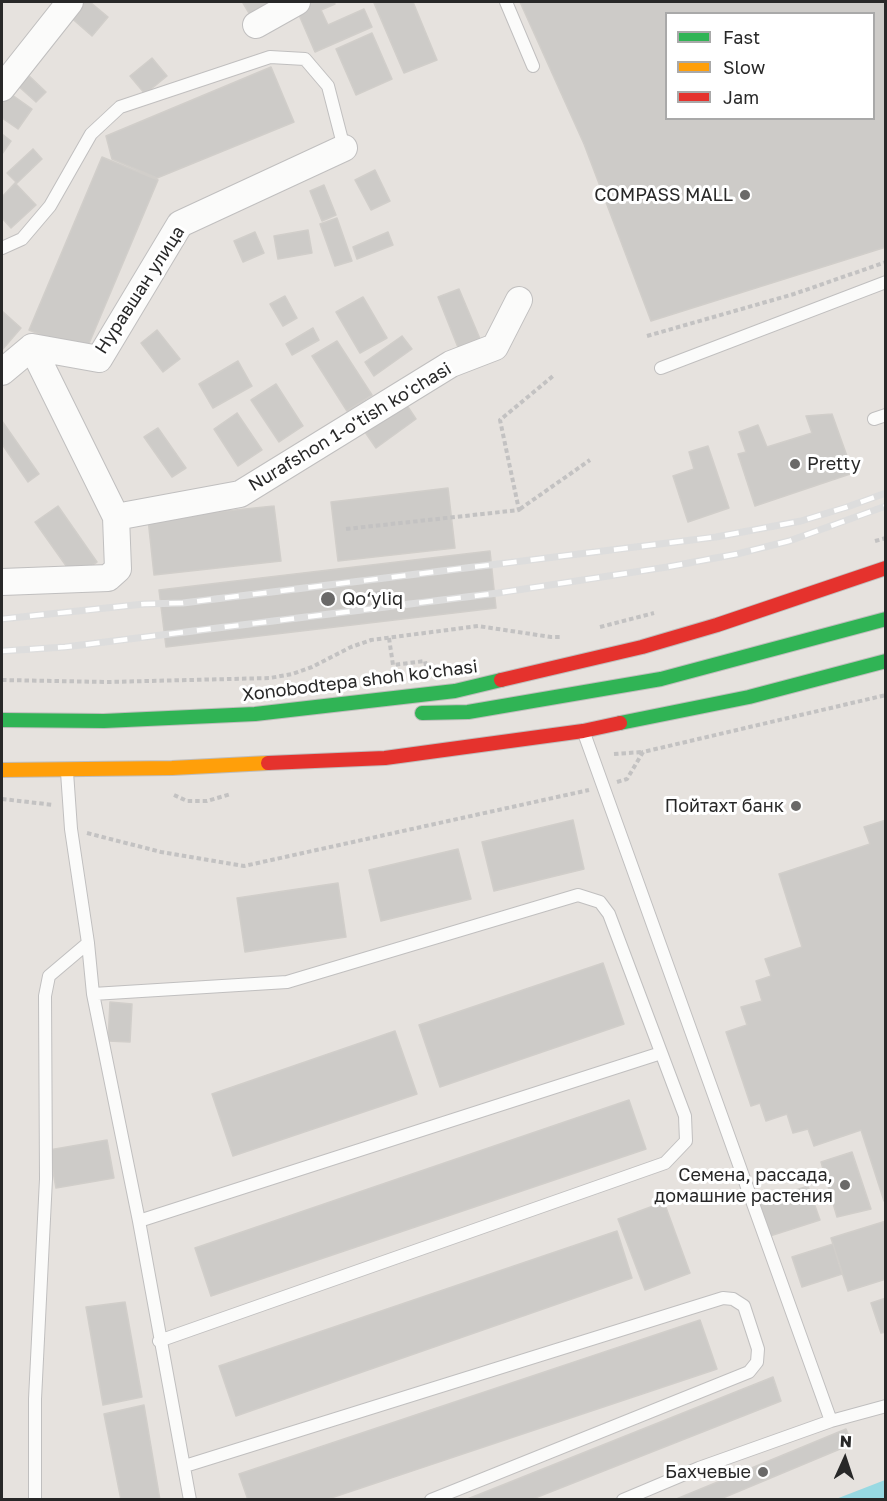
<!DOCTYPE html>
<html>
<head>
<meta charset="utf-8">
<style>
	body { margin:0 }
	#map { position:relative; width:887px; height:1501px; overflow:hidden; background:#e6e2de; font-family:"Golos Text",sans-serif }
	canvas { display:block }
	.frame { position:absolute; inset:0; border:3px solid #282828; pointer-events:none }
	.legend { position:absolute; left:665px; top:12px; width:210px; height:108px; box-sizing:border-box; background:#fff; border:2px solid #a9a9a9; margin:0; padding:8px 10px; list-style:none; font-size:18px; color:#282828 }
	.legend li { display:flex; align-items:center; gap:12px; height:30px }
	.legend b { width:30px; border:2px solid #a9a9a9 }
	.north { position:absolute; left:815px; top:1429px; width:60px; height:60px; -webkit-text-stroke:4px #fff; paint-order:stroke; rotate:3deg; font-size:16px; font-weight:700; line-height:24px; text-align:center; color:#282828 }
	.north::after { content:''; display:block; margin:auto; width:21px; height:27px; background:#282828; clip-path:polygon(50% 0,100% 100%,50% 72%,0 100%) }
</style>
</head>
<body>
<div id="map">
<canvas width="887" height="1501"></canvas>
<div class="frame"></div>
<ul class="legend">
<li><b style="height:8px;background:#30b455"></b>Fast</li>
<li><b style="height:8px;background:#ff9f0a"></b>Slow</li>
<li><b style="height:8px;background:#e5322d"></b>Jam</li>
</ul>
<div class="north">N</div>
</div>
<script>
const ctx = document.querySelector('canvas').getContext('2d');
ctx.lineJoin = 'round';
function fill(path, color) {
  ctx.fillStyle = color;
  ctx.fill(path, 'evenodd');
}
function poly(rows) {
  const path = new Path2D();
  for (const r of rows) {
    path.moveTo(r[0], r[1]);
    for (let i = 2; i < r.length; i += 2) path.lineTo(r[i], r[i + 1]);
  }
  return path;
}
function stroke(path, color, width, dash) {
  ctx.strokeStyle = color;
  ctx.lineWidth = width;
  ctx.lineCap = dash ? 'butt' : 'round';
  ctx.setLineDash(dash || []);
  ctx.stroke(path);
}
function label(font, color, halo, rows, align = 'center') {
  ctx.font = font + ' "Golos Text",sans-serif';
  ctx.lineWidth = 6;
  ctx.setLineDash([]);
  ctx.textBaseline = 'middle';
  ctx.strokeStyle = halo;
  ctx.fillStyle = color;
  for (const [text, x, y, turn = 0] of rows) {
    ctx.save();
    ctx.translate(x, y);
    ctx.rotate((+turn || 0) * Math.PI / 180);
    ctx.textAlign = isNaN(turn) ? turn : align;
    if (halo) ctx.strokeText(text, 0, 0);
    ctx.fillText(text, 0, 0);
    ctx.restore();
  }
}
fill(poly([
	[885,1480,885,1499,836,1499]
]), '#98d9e2');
const building = poly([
	[79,2,90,2,108,17,92,36,68,15,79,2],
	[245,2,281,2,252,18,243,3,245,2],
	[310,2,334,2,335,4,321,10,328,25,364,9,372,27,315,52,296,8,310,2],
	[378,2,413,2,437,60,404,73,374,3,378,2],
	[520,2,886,2,886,247,651,321,584,144,520,2],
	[666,14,874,14,874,118,666,118,666,14],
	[372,33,392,79,356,95,336,49,372,33],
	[152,58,167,76,145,94,130,76,152,58],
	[271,67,294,122,157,178,112,159,106,136,271,67],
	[26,73,46,92,36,102,16,84,26,73],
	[8,92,32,109,18,129,2,118,2,101,8,92],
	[2,134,11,141,2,154,2,134],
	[33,149,42,159,17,183,7,173,33,149],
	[102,157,158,180,85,353,29,330,102,157],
	[375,170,390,201,371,210,355,180,375,170],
	[15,183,36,205,11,228,2,218,2,197,15,183],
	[324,185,336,215,322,221,310,191,324,185],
	[337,218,352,261,335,266,320,224,337,218],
	[308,230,312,253,278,259,274,236,308,230],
	[255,232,264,253,243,262,234,241,255,232],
	[388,232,393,245,357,259,353,247,388,232],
	[459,289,483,346,461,355,438,297,459,289],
	[285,296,297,318,283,326,270,304,285,296],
	[363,297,387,338,360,353,336,312,363,297],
	[2,311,21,328,2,350,2,311],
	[313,328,319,340,292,355,286,344,313,328],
	[157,330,180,359,163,372,141,343,157,330],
	[402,336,412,349,374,376,365,362,402,336],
	[337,341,372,395,347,411,312,356,337,341],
	[238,361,252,386,213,408,199,384,238,361],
	[276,384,303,426,279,442,251,400,276,384],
	[406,404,416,419,376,448,365,432,406,404],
	[237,413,262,450,238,466,214,429,237,413],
	[832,414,853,473,755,506,738,454,746,452,739,432,758,425,767,447,812,433,806,416,832,414],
	[2,421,39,474,28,482,2,444,2,421],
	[158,428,186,468,172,477,144,437,158,428],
	[708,446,729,508,688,522,673,476,694,469,689,452,708,446],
	[448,488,455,548,338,561,331,502,448,488],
	[58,506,97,562,74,577,35,522,58,506],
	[274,506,281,561,154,575,148,519,274,506],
	[490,551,496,608,166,647,159,590,490,551],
	[573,820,584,869,494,891,482,842,573,820],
	[886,820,886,1201,884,1201,861,1130,814,1146,808,1129,793,1133,787,1114,766,1121,760,1103,751,1106,726,1032,747,1025,741,1007,762,1001,756,981,771,976,765,959,802,947,779,874,870,844,864,827,886,820],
	[458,849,471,899,381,921,369,870,458,849],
	[338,883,346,937,245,952,237,898,338,883],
	[603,963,624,1024,440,1087,419,1025,603,963],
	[110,1002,132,1004,130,1042,108,1041,110,1002],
	[395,1031,417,1094,233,1156,212,1094,395,1031],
	[629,1100,646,1149,211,1296,195,1248,629,1100],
	[107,1140,114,1178,56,1188,49,1150,107,1140],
	[852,1152,871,1209,837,1217,821,1162,852,1152],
	[808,1186,820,1220,770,1236,759,1202,808,1186],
	[664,1202,690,1273,645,1290,618,1219,664,1202],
	[886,1221,886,1279,848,1291,831,1238,886,1221],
	[617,1231,632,1278,236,1416,219,1366,617,1231],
	[833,1244,842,1274,802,1287,792,1257,833,1244],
	[886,1298,886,1332,881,1333,871,1303,886,1298],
	[125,1302,142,1397,103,1405,86,1307,125,1302],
	[700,1320,717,1369,325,1500,248,1500,239,1474,700,1320],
	[773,1377,781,1401,530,1500,465,1500,773,1377],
	[144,1405,160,1500,121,1500,104,1414,144,1405],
	[846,1429,852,1444,718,1500,674,1500,846,1429]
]);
fill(building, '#cdcbc8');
stroke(building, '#d1ceca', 1.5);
const lane = poly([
	[506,2,533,66],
	[2,248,22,239,50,206,91,134,120,107,270,57,305,59,328,86,344,148],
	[661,368,886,282],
	[874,419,886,415],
	[584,733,831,1421],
	[88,943,93,994,139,1221,190,1500],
	[93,994,287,982,578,895,600,902,609,914,685,1116,686,1141,665,1163,159,1341],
	[139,1221,661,1053],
	[185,1466,723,1298,733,1299,744,1306,758,1349,757,1362,749,1372,431,1500],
	[35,1500,35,1399,46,1179,45,996,49,976,88,943,71,829,67,772],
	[623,1500,699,1468,831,1421,886,1406]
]);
const street = poly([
	[256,25,297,2],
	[2,88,70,2],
	[2,372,32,347,99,359,180,224,344,148],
	[116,517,240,494,451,364,495,347,519,300],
	[2,582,108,578,118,569,116,517,32,347]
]);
const fast = poly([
	[422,713,468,712,661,679,886,619],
	[2,720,104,721,255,714,455,691,501,680],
	[620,723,749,697,886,661]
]);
const slow = poly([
	[2,770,172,768,268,763]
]);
const jam = poly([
	[501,680,642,647,717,625,886,568],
	[268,763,385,758,583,731,620,723]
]);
stroke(lane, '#c0bfbf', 14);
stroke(street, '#c0bfbf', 28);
stroke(fast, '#bfbdbc', 16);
stroke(slow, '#bfbdbc', 16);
stroke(jam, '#bfbdbc', 16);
stroke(poly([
	[647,336,794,294,886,262],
	[520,509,590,460],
	[346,529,519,510,500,420,553,376],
	[875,541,886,538],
	[353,596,385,592],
	[600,627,654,613],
	[389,638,393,665,425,661,426,666],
	[2,680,108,682,270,678,292,674,312,667,351,647,371,640,478,626,551,637,561,637],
	[614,754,642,752],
	[617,782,627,779,643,752,886,695],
	[174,795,187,801,207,801,231,794],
	[2,799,54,805],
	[87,833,161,852,244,866,589,790]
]), '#c3c2c2', 4, [4.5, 3]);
stroke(lane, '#fbfbfa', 12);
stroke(street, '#fbfbfa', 26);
stroke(fast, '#30b455', 14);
stroke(slow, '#ff9f0a', 14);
stroke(jam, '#e5322d', 14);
const rail = poly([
	[2,619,144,604,183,603,716,537,801,521,847,507,886,493],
	[2,651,65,647,498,593,667,567,737,554,789,541,886,506]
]);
stroke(rail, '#ddd', 7);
stroke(rail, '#fff', 4.5, [14]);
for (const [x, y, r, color] of [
	[745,195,6,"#6a6968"],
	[795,464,6,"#6a6968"],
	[328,599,8,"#6a6968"],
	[796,806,6,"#6a6968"],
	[845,1185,6,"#6a6968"],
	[763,1472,6,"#6a6968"]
]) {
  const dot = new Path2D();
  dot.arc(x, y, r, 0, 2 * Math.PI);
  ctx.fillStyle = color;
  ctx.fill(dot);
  stroke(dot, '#fff', 2);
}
label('18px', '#282828', '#fff', [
	["COMPASS MALL",733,195],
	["Pretty",807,464,"left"],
	["Qo‘yliq",342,599,"left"],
	["Пойтахт банк",784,806],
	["Семена, рассада,",833,1175],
	["домашние растения",833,1196],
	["Бахчевые",751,1472]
], 'right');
label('18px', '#282828', '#fff', [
	["Нуравшан улица",140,290,-57],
	["Nurafshon 1-o'tish ko'chasi",350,427,-31],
	["Xonobodtepa shoh ko'chasi",360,681,-7]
]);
</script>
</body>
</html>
